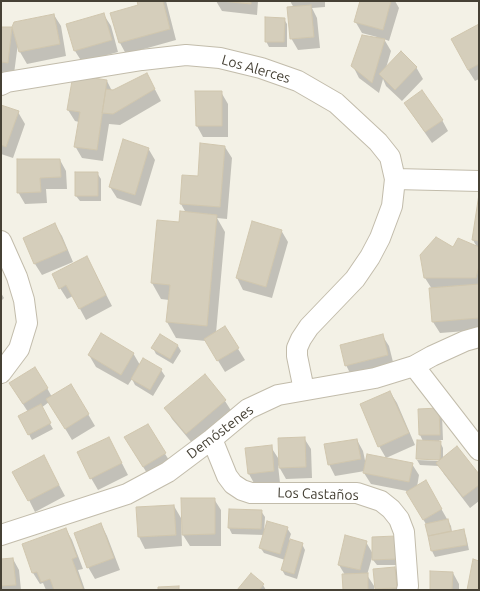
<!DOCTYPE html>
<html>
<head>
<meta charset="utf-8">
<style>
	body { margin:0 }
	#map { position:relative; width:480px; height:591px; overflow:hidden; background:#f3f1e6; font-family:Ubuntu,sans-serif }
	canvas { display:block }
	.frame { position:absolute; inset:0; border:2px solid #464135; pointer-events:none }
</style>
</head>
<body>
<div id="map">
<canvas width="480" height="591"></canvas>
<div class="frame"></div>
</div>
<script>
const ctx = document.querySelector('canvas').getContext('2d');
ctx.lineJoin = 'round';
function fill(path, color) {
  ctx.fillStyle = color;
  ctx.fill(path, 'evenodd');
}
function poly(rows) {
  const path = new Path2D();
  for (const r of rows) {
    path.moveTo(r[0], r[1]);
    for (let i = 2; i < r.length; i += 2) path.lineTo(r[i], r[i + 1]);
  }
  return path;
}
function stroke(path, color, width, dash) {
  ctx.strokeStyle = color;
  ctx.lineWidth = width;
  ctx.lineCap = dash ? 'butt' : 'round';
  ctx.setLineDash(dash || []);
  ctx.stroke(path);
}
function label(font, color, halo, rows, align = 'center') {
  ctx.font = font + ' Ubuntu,sans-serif';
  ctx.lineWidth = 4;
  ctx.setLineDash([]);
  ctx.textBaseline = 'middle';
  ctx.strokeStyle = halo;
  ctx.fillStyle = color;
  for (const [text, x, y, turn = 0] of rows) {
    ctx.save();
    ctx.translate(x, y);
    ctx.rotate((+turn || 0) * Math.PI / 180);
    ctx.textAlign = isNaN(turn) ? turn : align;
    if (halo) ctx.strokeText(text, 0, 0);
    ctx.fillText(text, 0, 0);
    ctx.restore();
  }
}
fill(poly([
	[138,1,166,1,176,40,126,54,120,43,111,14,139,6],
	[216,1,258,1,257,15,222,11],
	[290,1,325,1,325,7,312,8,317,18,320,48,298,50,291,38,294,8],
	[361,1,395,1,399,8,389,41,384,39,391,51,386,68,416,67,423,79,402,101,386,86,383,79,379,93,359,78,353,66,377,37,362,33,355,21],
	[54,15,61,26,66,56,27,64,20,52,18,43,14,74,1,73,1,28,12,29],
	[104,15,111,26,118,52,82,62,75,51,68,25],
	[284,19,287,24,287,47,269,47,266,41],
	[479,25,479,79,475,81,468,70],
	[147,74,161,101,120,125,109,124,103,161,82,158,75,146,79,122,75,121,68,110,107,81,112,91],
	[221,92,228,104,228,137,203,137,197,126],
	[405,104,442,120,448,131,432,143],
	[1,106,18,112,25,124,13,158,1,154],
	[225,147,232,158,227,219,217,218,225,232,216,333,225,328,245,360,225,372,206,341,176,338,167,322,169,300,161,299,152,283,186,213,181,204,199,177],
	[148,148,155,160,141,206,117,198,110,187],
	[60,160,66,171,67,189,46,189,47,203,25,204,18,192],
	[97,173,101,179,101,201,80,201,76,196],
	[479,200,479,330,440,333,433,322,430,289,432,289,425,278,454,249,477,247,473,240],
	[55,225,62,236,73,262,42,275,35,264,24,238],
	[281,230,288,242,272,298,243,290,237,278],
	[93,269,112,306,86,320,73,296,67,299,60,288],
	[1,293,4,298,1,301],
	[161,335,178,346,181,351,173,364,156,354,153,348],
	[382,335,389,346,394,366,352,377,346,365],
	[133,353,140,365,144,359,161,370,165,376,153,396,135,385,132,379,128,385,96,367,89,355],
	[205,375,225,401,232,412,193,444,172,419,166,408],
	[71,385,95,426,72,440,49,402,41,408,53,429,32,440,20,417,28,412,17,395,47,388,52,397],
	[390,392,397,403,415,445,386,458,379,446],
	[419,410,442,415,443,440,439,440,443,448,443,458,479,476,479,501,470,508,444,474,439,466,420,465,417,460,439,461,441,460,417,458,423,441,420,435],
	[147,425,172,465,150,478,132,449],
	[109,438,128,475,98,490,91,478],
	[304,438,311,449,312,478,286,479,278,465,280,483,255,485,249,474,246,449,271,447,280,461],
	[357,440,363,451,366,465,412,464,419,475,417,487,426,482,451,526,452,532,463,530,466,536,469,550,435,557,432,551,427,526,407,491,371,484,364,473,365,471,335,476,329,464],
	[50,468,65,496,35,512,29,500],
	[214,499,221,510,221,546,190,546,183,535],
	[174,506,181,518,182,546,145,549,139,537,137,508],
	[261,511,265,517,264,533,287,528,291,534,289,540,302,544,305,550,297,579,285,575,282,570,285,560,264,553,260,547,264,535,232,534,229,528],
	[101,524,107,536,120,570,95,579,88,567],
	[66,529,72,540,83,569,78,570,85,590,46,590,43,583,40,584,33,573,23,545],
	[396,537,399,565,377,565,373,560,373,554,367,575,376,589,395,568,398,574,399,590,376,590,374,586,374,590,344,590,345,575,339,565,366,542,373,554],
	[13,559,19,570,21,590,1,590,1,560],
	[453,573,459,584,459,590,431,590],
	[251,575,263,585,266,590,238,590]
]), '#0003');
const building = poly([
	[137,1,163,1,170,29,119,43,110,13,138,5,137,1],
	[222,1,251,1,251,4,222,1],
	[360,1,391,1,383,30,354,22,360,1],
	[311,5,314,37,290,39,287,7,311,5],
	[104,13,112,40,74,51,66,24,104,13],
	[54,14,60,44,19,52,12,27,14,22,54,14],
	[265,17,285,18,284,42,265,42,265,17],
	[479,24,479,64,468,70,451,39,479,24],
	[1,27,12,27,8,63,1,62,1,27],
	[362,35,385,39,372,83,351,66,362,35],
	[401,51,417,67,395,90,379,74,401,51],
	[147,73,155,89,113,114,102,113,106,89,113,90,147,73],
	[73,75,107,80,97,150,74,147,80,112,67,110,73,75],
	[422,90,443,120,425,132,404,103,422,90],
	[195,91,222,91,222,126,196,126,195,91],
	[1,105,19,111,6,147,1,145,1,105],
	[123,139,149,148,135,195,109,187,123,139],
	[200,143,225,146,220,207,180,204,182,175,198,176,200,143],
	[17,159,60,159,61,177,40,178,41,192,17,193,17,159],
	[75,172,98,172,98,196,75,196,75,172],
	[479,194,479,241,472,240,479,194],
	[180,211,217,215,207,326,166,322,170,285,151,283,157,220,179,222,180,211],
	[252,221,282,230,266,287,236,278,252,221],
	[55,223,67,250,34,264,23,238,55,223],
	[436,237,453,247,458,238,479,247,479,266,476,278,424,278,420,255,436,237],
	[87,256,106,295,79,309,66,285,59,289,52,274,87,256],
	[479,284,479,318,432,322,429,288,479,284],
	[225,326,239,348,217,361,204,339,225,326],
	[101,333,134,353,121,375,88,355,101,333],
	[160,334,178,345,170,359,151,348,160,334],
	[383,334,388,355,345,366,340,345,383,334],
	[143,358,162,369,150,390,131,379,143,358],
	[35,367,48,388,23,404,9,383,35,367],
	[205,374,226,400,186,434,164,408,205,374],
	[71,384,89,414,65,429,46,399,71,384],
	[390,391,409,433,378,447,360,404,390,391],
	[41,404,51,423,28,435,18,416,41,404],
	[439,408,440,435,419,435,418,409,439,408],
	[148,424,166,453,143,467,124,437,148,424],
	[109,437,122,463,90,479,77,452,109,437],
	[305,437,306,467,279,468,278,438,305,437],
	[357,439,361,459,328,465,324,444,357,439],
	[417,440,441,441,440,460,416,459,417,440],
	[272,445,274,471,248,474,245,448,272,445],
	[457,446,479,474,479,485,463,497,436,463,457,446],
	[367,454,413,463,409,482,363,473,367,454],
	[44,455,59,485,28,501,12,472,44,455],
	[426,480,442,509,423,520,406,492,426,480],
	[181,498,215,498,215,534,182,535,181,498],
	[174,505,176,535,138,537,136,507,174,505],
	[229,509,262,510,261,529,228,528,229,509],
	[448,519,451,531,428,536,425,524,448,519],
	[267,521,288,527,280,554,259,548,267,521],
	[101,523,114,558,87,568,74,533,101,523],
	[66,528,77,557,72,559,83,589,82,590,54,590,50,579,41,582,37,572,32,573,22,544,66,528],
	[464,529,467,545,431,551,428,536,464,529],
	[345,535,367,541,360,570,338,565,345,535],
	[396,536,397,559,372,560,372,537,396,536],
	[290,539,303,543,294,574,281,570,290,539],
	[13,558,16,585,1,586,1,559,13,558],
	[473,559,479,561,479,590,467,590,473,559],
	[395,567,397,588,375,589,373,569,395,567],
	[430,571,453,572,452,590,430,590,430,571],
	[251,573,264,584,259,590,237,590,251,573],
	[368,573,368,590,343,590,342,574,368,573],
	[179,586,179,590,158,590,158,587,179,586]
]);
fill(building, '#d5cebb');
stroke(building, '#d0c6ae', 1);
const minor = poly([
	[1,85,7,82,142,60,186,55,220,58,261,68,298,81,336,103,378,142,390,157,395,179,392,206,380,238,370,257,355,279,309,327,301,339,297,348,297,356,304,390],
	[395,179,479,181],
	[1,241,17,277,24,300,27,323,19,349,1,373],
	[414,366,479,450],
	[212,439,227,476,233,484,242,490,251,493,357,493,381,501,391,509,399,519,404,532,408,586,407,590],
	[1,535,127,494,168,472,212,439,248,409,278,395,375,378,414,366,432,356,465,341,479,337]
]);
stroke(minor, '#c2bcab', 22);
stroke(minor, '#fff', 20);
label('14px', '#464135', '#fff', [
	["Los Alerces",256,69,16],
	["Demóstenes",220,432,-37],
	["Los Castaños",318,494,2]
]);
</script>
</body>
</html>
